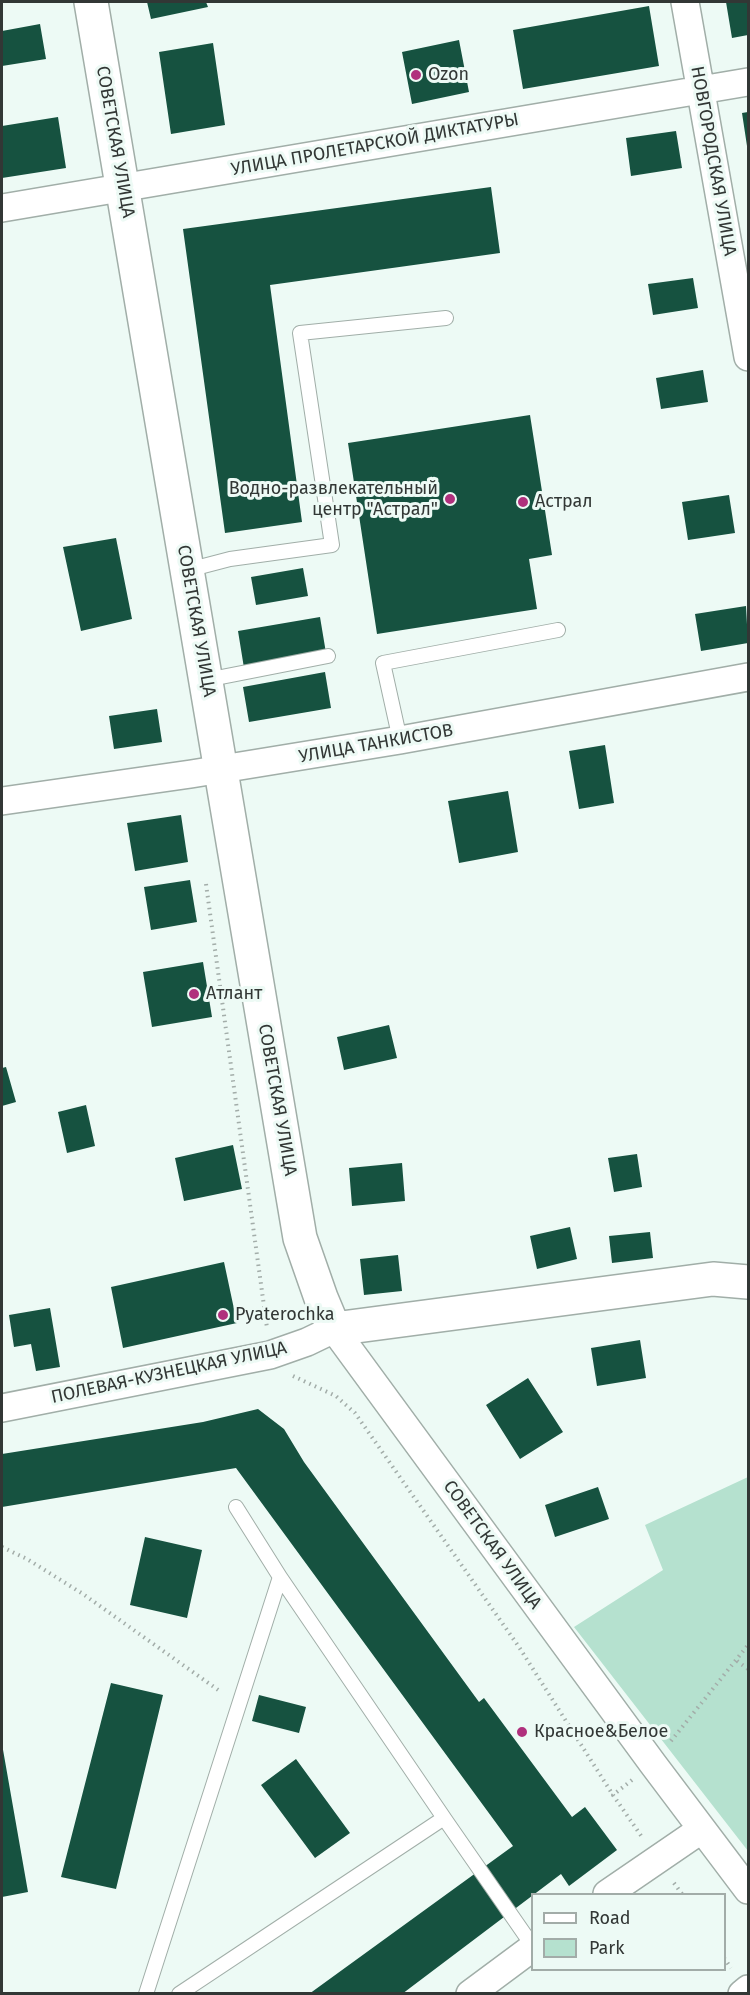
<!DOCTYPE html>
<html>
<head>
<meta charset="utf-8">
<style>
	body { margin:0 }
	#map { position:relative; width:750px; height:1995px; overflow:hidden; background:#edfaf5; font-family:"Fira Sans",sans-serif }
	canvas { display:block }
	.frame { position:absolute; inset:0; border:3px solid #323735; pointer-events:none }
	.legend { position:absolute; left:531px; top:1893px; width:195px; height:78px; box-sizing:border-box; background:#edfaf5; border:2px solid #a2aca8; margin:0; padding:8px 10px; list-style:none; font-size:18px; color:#323735 }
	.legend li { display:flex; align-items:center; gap:12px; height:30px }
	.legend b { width:30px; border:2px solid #a2aca8 }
</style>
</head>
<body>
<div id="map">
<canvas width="750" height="1995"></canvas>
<div class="frame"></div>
<ul class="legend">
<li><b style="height:8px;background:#fff"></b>Road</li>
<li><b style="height:16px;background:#b5e1cf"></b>Park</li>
</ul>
</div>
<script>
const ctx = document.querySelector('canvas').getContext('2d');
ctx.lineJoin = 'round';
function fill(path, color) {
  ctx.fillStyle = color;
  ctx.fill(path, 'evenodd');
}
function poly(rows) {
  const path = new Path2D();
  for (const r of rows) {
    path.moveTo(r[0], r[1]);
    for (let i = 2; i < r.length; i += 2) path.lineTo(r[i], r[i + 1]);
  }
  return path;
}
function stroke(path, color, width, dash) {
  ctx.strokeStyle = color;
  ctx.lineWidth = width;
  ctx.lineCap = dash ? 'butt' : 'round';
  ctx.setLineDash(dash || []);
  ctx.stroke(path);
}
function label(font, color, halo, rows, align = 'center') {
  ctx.font = font + ' "Fira Sans",sans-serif';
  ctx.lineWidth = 6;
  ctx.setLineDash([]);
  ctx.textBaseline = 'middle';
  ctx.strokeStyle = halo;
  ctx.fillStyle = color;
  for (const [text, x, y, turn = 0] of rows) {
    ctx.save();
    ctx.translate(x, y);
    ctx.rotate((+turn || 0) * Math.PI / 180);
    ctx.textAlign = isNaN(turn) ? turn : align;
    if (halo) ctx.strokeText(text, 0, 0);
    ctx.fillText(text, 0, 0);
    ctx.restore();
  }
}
fill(poly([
	[748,1477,748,1851,574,1627,663,1570,645,1525]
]), '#b5e1cf');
fill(poly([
	[147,2,206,2,208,7,151,19],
	[726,2,748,2,748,35,732,38],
	[649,6,659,66,523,89,513,30],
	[40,24,46,59,2,66,2,31],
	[459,40,469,92,412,104,402,52],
	[213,43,225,125,171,134,159,52],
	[748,112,748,146,747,146,742,113],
	[58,117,66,168,2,178,2,126],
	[676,131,682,168,631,176,626,138],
	[491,187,500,253,270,285,302,522,225,533,183,229],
	[693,278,698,308,653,315,648,284],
	[703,370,708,402,661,409,656,378],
	[530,415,552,555,529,559,537,609,377,634,348,443],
	[729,495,735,533,688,540,682,502],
	[116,538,132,619,81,631,63,547],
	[303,568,308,596,256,605,251,577],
	[746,606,748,643,701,651,695,614],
	[320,617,326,653,244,668,238,631],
	[325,672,331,708,249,722,243,687],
	[157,709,162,742,114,749,109,716],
	[605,745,614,803,579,809,569,751],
	[508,791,518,852,459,863,448,801],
	[181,815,188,862,135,871,127,823],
	[190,880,197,922,151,930,144,887],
	[203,962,212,1017,152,1027,143,972],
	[389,1025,397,1058,344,1070,337,1037],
	[6,1067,16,1102,2,1106,2,1068],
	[86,1105,95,1146,67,1153,58,1112],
	[233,1145,242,1189,184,1201,175,1158],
	[637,1154,642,1187,614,1192,608,1158],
	[402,1163,405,1201,352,1206,349,1168],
	[570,1227,577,1259,537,1269,530,1236],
	[650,1232,653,1258,612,1263,609,1236],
	[398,1255,402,1291,364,1295,360,1259],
	[224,1262,237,1323,123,1348,111,1287],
	[50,1308,60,1367,36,1371,31,1344,14,1347,9,1315],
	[640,1340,646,1378,597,1386,591,1348],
	[528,1378,563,1432,520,1459,486,1405],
	[258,1409,284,1429,304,1462,479,1702,484,1698,572,1817,585,1807,617,1850,569,1886,561,1874,402,1994,309,1994,513,1846,236,1468,2,1507,2,1454,203,1422],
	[598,1487,609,1519,555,1537,545,1505],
	[145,1537,202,1550,187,1618,130,1605],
	[111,1683,163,1695,116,1889,61,1877],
	[259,1695,306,1707,299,1733,252,1721],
	[2,1744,28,1892,2,1897],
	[296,1759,350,1833,315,1858,261,1785]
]), '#165240');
const service = poly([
	[188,570,230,559,332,545,300,333,446,318],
	[206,680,328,656],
	[400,740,383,663,558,630],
	[444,1818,532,1945],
	[146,1994,280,1577,236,1507],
	[179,1994,444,1818,280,1577]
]);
const minor = poly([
	[685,2,748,357],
	[2,208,748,82],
	[2,801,191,774,400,740,748,677],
	[2,1408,270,1355,307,1342,334,1329,653,1764,748,1890],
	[607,1894,702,1829],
	[470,1994,532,1948],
	[742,1994,748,1989]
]);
const primary = poly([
	[91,2,300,1238,321,1298,334,1329,713,1279,748,1282]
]);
stroke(service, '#a1aea8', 16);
stroke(minor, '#a1aea8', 30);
stroke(primary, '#a1aea8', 36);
stroke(poly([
	[206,884,267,1328],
	[293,1376,336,1396,355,1413,519,1647,613,1795],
	[2,1547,27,1559,83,1594,221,1692],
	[737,1661,748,1669],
	[671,1741,748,1645],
	[632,1780,613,1795,642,1837],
	[674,1883,682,1894],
	[724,1958,731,1968]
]), '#a3ada9', 4, [1.5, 4.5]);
stroke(service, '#fff', 14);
stroke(minor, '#fff', 27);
stroke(primary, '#fff', 33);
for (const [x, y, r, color] of [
	[416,75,6,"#b0307d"],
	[450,499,6,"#b0307d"],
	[523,502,6,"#b0307d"],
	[194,994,6,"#b0307d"],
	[223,1315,6,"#b0307d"],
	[522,1732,6,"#b0307d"]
]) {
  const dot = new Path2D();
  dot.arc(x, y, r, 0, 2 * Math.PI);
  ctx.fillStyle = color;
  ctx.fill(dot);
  stroke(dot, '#edfaf5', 2);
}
label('18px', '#323735', '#edfaf5', [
	["Ozon",428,75],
	["Водно-развлекательный",438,489,"right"],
	["центр \"Астрал\"",438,510,"right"],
	["Астрал",535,502],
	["Атлант",206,994],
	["Pyaterochka",235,1315],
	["Красное&Белое",534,1732]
], 'left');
label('18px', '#323735', '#edfaf5', [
	["СОВЕТСКАЯ УЛИЦА",115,142,80],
	["УЛИЦА ПРОЛЕТАРСКОЙ ДИКТАТУРЫ",375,145,-10],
	["НОВГОРОДСКАЯ УЛИЦА",713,161,80],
	["СОВЕТСКАЯ УЛИЦА",196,621,80],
	["УЛИЦА ТАНКИСТОВ",376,744,-10],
	["СОВЕТСКАЯ УЛИЦА",277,1100,80],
	["ПОЛЕВАЯ-КУЗНЕЦКАЯ УЛИЦА",169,1373,-12],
	["СОВЕТСКАЯ УЛИЦА",492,1545,54]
]);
</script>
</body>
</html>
